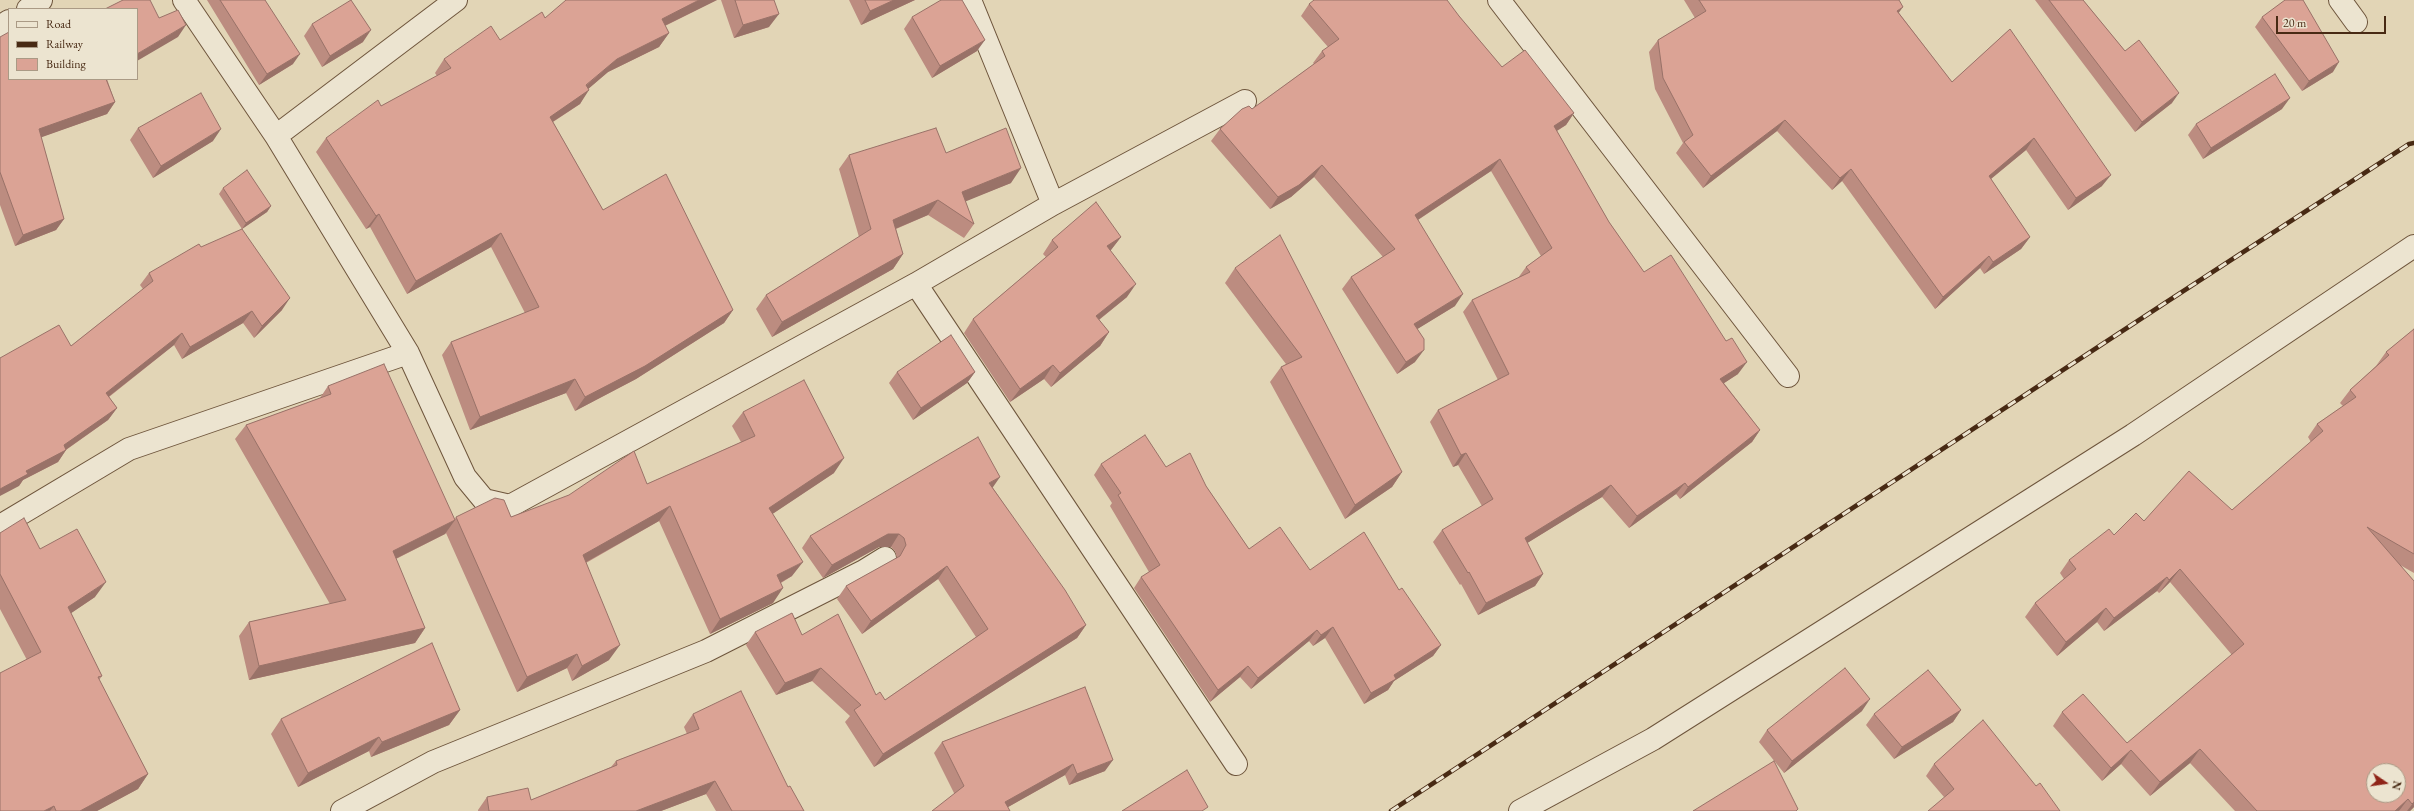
<!DOCTYPE html>
<html>
<head>
<meta charset="utf-8">
<style>
	body { margin:0 }
	#map { position:relative; width:2414px; height:811px; overflow:hidden; background:#e2d5b6; font-family:"EB Garamond",serif }
	canvas { display:block }
	.legend { position:absolute; left:8px; top:8px; width:130px; height:72px; box-sizing:border-box; background:#ece4d0; border:1px solid #aa9a85; margin:0; padding:5px 7px; list-style:none; font-size:12px; color:#482a14 }
	.legend li { display:flex; align-items:center; gap:8px; height:20px }
	.legend b { width:20px; border:1px solid #aa9a85 }
	.north { position:absolute; left:2366px; top:763px; width:40px; height:40px; box-sizing:border-box; background:#ece4d0; border:1px solid #aa9a85; border-radius:50%; rotate:103deg; font-size:11px; font-weight:700; line-height:16px; text-align:center; color:#482a14 }
	.north::after { content:''; display:block; margin:auto; width:14px; height:18px; background:#8f2418; clip-path:polygon(50% 0,100% 100%,50% 72%,0 100%) }
	.scale { position:absolute; left:2276px; top:16px; width:110px; height:18px; box-sizing:border-box; border:2px solid #482a14; border-top:0; padding-left:5px; font-size:12px; line-height:14px; white-space:nowrap; color:#482a14; -webkit-text-stroke:3px #ece4d0; paint-order:stroke }
</style>
</head>
<body>
<div id="map">
<canvas width="2414" height="811"></canvas>
<ul class="legend">
<li><b style="height:5px;background:#ece4d0"></b>Road</li>
<li><b style="height:5px;background:#482a14"></b>Railway</li>
<li><b style="height:11px;background:#dba395"></b>Building</li>
</ul>
<div class="north">N</div>
<div class="scale">20 m</div>
</div>
<script>
const ctx = document.querySelector('canvas').getContext('2d');
ctx.lineJoin = 'round';
function poly(rows) {
  const path = new Path2D();
  for (const r of rows) {
    path.moveTo(r[0], r[1]);
    for (let i = 2; i < r.length; i += 2) path.lineTo(r[i], r[i + 1]);
  }
  return path;
}
function stroke(path, color, width, dash) {
  ctx.strokeStyle = color;
  ctx.lineWidth = width;
  ctx.lineCap = dash ? 'butt' : 'round';
  ctx.setLineDash(dash || []);
  ctx.stroke(path);
}
function fill(path, color) {
  ctx.fillStyle = color;
  ctx.fill(path, 'evenodd');
}
const street = poly([
	[184,0,276,136,408,353,465,477,484,500,510,506,916,284,1053,204,1245,101],
	[970,0,1053,204],
	[1499,0,1788,376],
	[2340,0,2356,22],
	[28,9,41,0],
	[0,27,9,21],
	[276,136,456,0],
	[916,284,1236,764],
	[0,526,129,449,408,353],
	[342,811,433,762,706,651,864,571,885,558],
	[1520,811,1653,739,2133,435,2414,246]
]);
stroke(street, '#6e553c', 24);
stroke(street, '#ece4d0', 22);
const rail = poly([
	[1391,811,2165,303,2409,144,2414,143]
]);
stroke(rail, '#482a14', 4.5);
stroke(rail, '#ece4d0', 3, [9]);
fill(poly([
	[207,0,265,0,293,64,259,85],
	[717,0,665,26,669,33,659,47,608,72,588,89,580,104,553,122,603,210,733,310,724,323,636,379,575,411,566,393,470,430,442,355,451,342,525,313,491,247,407,294,370,227,366,229,316,152,326,138,381,106,437,76,435,73,444,59,500,40,545,18],
	[721,0,774,0,769,27,734,38],
	[849,0,915,0,861,25],
	[1684,0,1899,0,1899,13,1952,82,2010,29,2102,186,2068,210,2026,150,1991,179,2030,237,2021,249,1984,274,1980,268,1935,309,1842,181,1832,190,1777,131,1703,188,1676,153,1683,143,1655,89,1649,52,1658,40,1695,18],
	[2035,0,2083,0,2125,51,2172,103,2135,132],
	[1309,4,1459,16,1502,67,1574,113,1566,125,1557,131,1609,222,1644,272,1738,374,1724,383,1760,430,1752,442,1680,499,1676,494,1629,528,1602,497,1527,543,1543,574,1535,586,1478,615,1461,584,1460,585,1433,542,1442,530,1482,506,1458,465,1453,467,1430,422,1438,410,1498,380,1463,312,1472,300,1518,278,1526,267,1541,256,1491,171,1418,220,1455,306,1417,329,1415,362,1397,374,1342,289,1351,277,1383,257,1314,177,1291,197,1270,209,1211,141,1220,129,1252,109,1314,64,1313,63,1322,51,1328,47,1301,16],
	[912,17,977,51,932,78,904,29],
	[2262,17,2333,72,2302,91,2255,27],
	[312,24,363,42,322,67,304,36],
	[0,37,9,79,107,79,115,102,107,114,41,137,64,219,56,230,15,246,0,205],
	[2282,109,2203,159,2188,135,2196,124],
	[138,128,213,141,153,178,130,140],
	[946,153,1011,183,965,201,974,224,964,238,928,215,896,229,903,254,893,269,772,337,756,309,766,295,859,237,839,169,849,155],
	[223,188,271,206,267,212,242,229,219,194],
	[1121,237,1110,251,1127,297,1099,320,1109,332,1100,346,1051,387,1044,379,1010,402,964,333,973,319,1046,257,1043,254,1052,240],
	[201,247,282,310,254,338,243,323,182,359,174,345,109,397,117,408,108,420,66,450,58,462,23,480,19,486,71,346,143,289,140,285,149,273],
	[1235,268,1402,472,1392,487,1345,519,1270,382,1281,367,1286,364,1225,283],
	[2414,329,2414,573,2400,565,2414,581,2414,807,2410,811,2235,811,2190,763,2150,796,2121,764,2102,781,2053,726,2062,712,2127,743,2232,655,2170,582,2159,593,2157,591,2104,631,2097,622,2057,656,2025,617,2035,603,2064,579,2060,573,2069,560,2114,535,2144,521,2232,510,2311,442,2308,437,2317,424,2343,406,2340,403,2350,390,2376,366,2386,352],
	[897,372,975,372,967,383,913,420,889,383],
	[328,386,455,519,456,517,511,517,647,484,741,442,732,426,743,412,834,473,772,514,792,576,781,583,773,603,710,634,659,521,586,563,609,660,572,681,567,668,517,692,446,533,445,534,396,559,425,628,415,643,249,680,239,636,249,622,330,604,235,439,246,425,320,398],
	[1101,464,1166,467,1206,486,1249,549,1310,570,1399,590,1441,645,1433,656,1394,681,1388,690,1364,704,1325,638,1313,646,1309,641,1251,689,1240,677,1210,702,1134,588,1141,577,1149,572,1110,506,1112,503,1094,475],
	[993,488,1086,625,1077,638,874,767,845,722,850,716,812,681,776,695,746,645,755,632,802,635,876,695,885,700,976,637,938,579,862,634,837,599,846,586,897,558,895,551,891,547,879,547,823,578,802,548,810,536],
	[0,533,40,549,95,597,71,613,102,676,99,680,148,774,138,789,97,811,0,811,27,660,0,609],
	[1085,687,1105,771,1069,785,1065,775,1008,807,954,793,934,753,942,742],
	[460,710,449,725,371,757,369,751,298,787,271,734,281,719],
	[1961,710,1953,722,1894,759,1866,725,1874,714],
	[1862,711,1784,773,1759,742,1767,730],
	[693,714,788,787,804,811,716,811,706,794,661,811,478,811,478,810,487,797,531,800,611,767,616,761,687,734,684,727],
	[1934,764,2036,786,1944,797,1926,776]
]), '#bc8c80');
fill(poly([
	[699,0,717,0,652,32,662,19],
	[894,0,915,0,861,25,870,11],
	[1903,7,1895,18,1897,11],
	[779,14,769,27,734,38,743,25],
	[186,25,178,37,137,61,137,54],
	[371,30,363,42,322,67,330,56],
	[669,33,659,47,608,72,580,96,589,90,580,104,540,130,550,117,617,59],
	[985,40,977,51,932,78,940,66],
	[300,54,293,64,259,85,267,74],
	[2339,62,2333,72,2302,91,2309,81],
	[2179,93,2172,103,2135,132,2142,122],
	[2290,98,2282,109,2203,159,2211,148],
	[115,102,107,114,31,141,39,129],
	[1574,113,1566,125,1545,138,1554,126],
	[1785,120,1777,131,1703,188,1711,176],
	[221,129,213,141,153,178,161,166],
	[2034,138,2026,150,1981,187,1989,176],
	[1500,159,1491,171,1407,227,1415,215],
	[1322,165,1314,177,1291,197,1270,209,1278,197],
	[1021,168,1011,183,952,207,962,192],
	[1851,169,1842,181,1832,190,1840,178],
	[2111,175,2102,186,2068,210,2076,198],
	[938,200,928,215,883,234,893,220],
	[271,206,267,212,242,229,246,223],
	[379,214,370,227,366,229,376,216],
	[64,219,56,230,15,246,23,235],
	[501,233,491,247,407,294,416,281],
	[1121,237,1111,250,1097,260,1107,246],
	[2030,237,2021,249,1984,274,1993,262],
	[903,254,893,269,772,337,782,322],
	[1989,256,1980,268,1935,309,1943,297],
	[1136,284,1127,297,1086,330,1096,316],
	[1463,294,1455,306,1406,336,1414,324],
	[290,298,282,310,254,338,262,326],
	[733,310,724,323,636,379,575,411,585,397],
	[252,311,243,323,182,359,190,347],
	[1109,332,1100,346,1051,387,1060,373],
	[182,333,174,345,98,405,106,393],
	[1424,350,1415,362,1397,374,1406,362],
	[1747,362,1738,374,1712,391,1720,379],
	[1053,365,1044,379,1010,402,1020,389],
	[975,372,967,383,913,420,921,408],
	[575,379,566,393,470,430,480,417],
	[117,408,108,420,64,451,66,450,58,462,23,480,19,486,0,496,0,489],
	[1760,430,1752,442,1680,499,1688,487],
	[1466,453,1458,465,1453,467,1461,455],
	[844,458,834,473,759,523,769,508],
	[1402,472,1392,487,1345,519,1355,505],
	[1000,477,991,490,989,483],
	[1685,483,1676,494,1629,528,1637,516],
	[1611,485,1602,497,1516,550,1525,538],
	[670,506,659,521,572,570,583,555],
	[455,520,445,534,383,565,393,551],
	[888,534,899,534,891,547,879,547,823,578,832,565],
	[803,562,792,576,767,590,777,575],
	[947,566,938,579,862,634,871,621],
	[2180,569,2170,582,2159,593,2169,580],
	[1543,574,1535,586,1478,615,1486,603],
	[2167,577,2157,591,2104,631,2114,618],
	[106,582,95,597,58,622,68,607],
	[783,588,773,603,710,634,720,619],
	[2106,608,2097,622,2057,656,2066,642],
	[1086,625,1077,638,874,767,883,754],
	[1333,627,1325,638,1313,646,1321,635],
	[425,628,415,643,249,680,259,666],
	[1317,630,1309,641,1251,689,1258,678],
	[620,645,609,660,572,681,582,666],
	[1441,645,1433,656,1394,681,1388,690,1364,704,1371,693,1394,675],
	[577,654,567,668,517,692,527,677],
	[1248,666,1240,677,1210,702,1218,690],
	[821,668,812,681,776,695,785,683],
	[1870,699,1862,711,1784,773,1792,761],
	[460,710,449,725,371,757,382,742],
	[1961,710,1953,722,1894,759,1902,747],
	[379,737,369,751,298,787,308,773],
	[2200,749,2190,763,2150,796,2160,782],
	[2131,750,2121,764,2102,781,2111,768],
	[1113,760,1105,771,1069,785,1077,774],
	[1073,764,1065,775,1001,811,1005,802],
	[148,774,138,789,97,811,80,811],
	[715,781,706,794,661,811,636,811],
	[2408,799,2399,811,2395,811],
	[2414,802,2414,807,2410,811,2407,811],
	[54,806,50,811,44,811]
]), '#997268');
const building = poly([
	[123,0,150,0,159,18,178,10,186,25,137,54,137,9,105,9,123,0],
	[220,0,265,0,300,54,267,74,220,0],
	[351,0,371,30,330,56,312,24,351,0],
	[566,0,699,0,662,19,669,33,617,59,586,85,589,90,550,117,603,210,666,174,733,310,645,366,585,397,575,379,480,417,451,342,539,307,501,233,416,281,379,214,376,216,326,138,378,100,381,106,451,68,444,59,491,26,500,40,542,12,545,18,566,0],
	[735,0,774,0,779,14,743,25,735,0],
	[865,0,894,0,870,11,865,0],
	[941,0,962,0,985,40,940,66,912,17,941,0],
	[1314,0,1447,0,1459,16,1502,67,1525,50,1574,113,1554,126,1609,222,1644,272,1671,255,1726,341,1732,338,1747,362,1720,379,1760,430,1688,487,1685,483,1637,516,1611,485,1525,538,1543,574,1486,603,1469,572,1468,573,1442,530,1493,499,1466,453,1461,455,1438,410,1509,374,1472,300,1530,272,1526,267,1552,248,1500,159,1415,215,1463,294,1414,324,1424,339,1424,350,1406,362,1351,277,1395,249,1322,165,1299,185,1278,197,1220,129,1242,109,1249,106,1252,109,1325,56,1322,51,1339,39,1309,4,1314,0],
	[1699,0,1899,0,1903,7,1897,11,1952,82,2010,29,2111,175,2076,198,2034,138,1989,176,2030,237,1993,262,1989,256,1943,297,1851,169,1840,178,1785,120,1711,176,1684,142,1693,135,1663,78,1658,40,1706,11,1699,0],
	[2049,0,2083,0,2125,51,2139,40,2179,93,2142,122,2049,0],
	[2285,0,2303,0,2339,62,2309,81,2262,17,2285,0],
	[9,32,9,79,106,79,115,102,39,129,64,219,23,235,0,172,0,37,9,32],
	[2275,74,2290,98,2211,148,2196,124,2275,74],
	[201,93,221,129,161,166,138,128,201,93],
	[936,128,946,153,1006,128,1021,168,962,192,974,224,938,200,893,220,903,254,782,322,766,295,871,229,849,155,936,128],
	[247,170,271,206,246,223,223,188,247,170],
	[1096,202,1121,237,1107,246,1136,284,1096,316,1109,332,1060,373,1053,365,1020,389,973,319,1058,247,1052,240,1096,202],
	[242,229,290,298,262,326,252,311,190,347,182,333,106,393,117,408,64,445,66,450,26,471,28,474,0,489,0,358,59,325,71,346,153,281,149,273,199,244,201,247,242,229],
	[1280,235,1402,472,1355,505,1281,367,1302,357,1235,268,1280,235],
	[2414,329,2414,554,2367,527,2414,581,2414,802,2412,804,2408,799,2395,811,2257,811,2200,749,2160,782,2131,750,2111,768,2062,712,2083,694,2127,743,2244,644,2180,569,2169,580,2167,577,2114,618,2106,608,2066,642,2035,603,2076,569,2069,560,2109,529,2114,535,2136,513,2144,521,2189,471,2232,510,2323,431,2317,424,2356,397,2350,390,2389,355,2386,352,2414,329],
	[2374,771,2398,771,2398,795,2374,795,2374,771],
	[951,335,975,372,921,408,897,372,951,335],
	[384,364,455,520,393,551,425,628,259,666,249,622,346,600,246,425,331,394,328,386,384,364],
	[804,380,844,458,769,508,803,562,777,575,783,588,720,619,670,506,583,555,620,645,582,666,577,654,527,677,456,517,495,498,504,500,511,517,569,495,634,451,647,484,755,436,743,412,804,380],
	[1145,435,1166,467,1190,453,1206,486,1249,549,1280,527,1310,570,1364,532,1399,590,1402,588,1441,645,1394,675,1396,679,1371,693,1333,627,1321,635,1317,630,1258,678,1248,666,1218,690,1141,577,1160,565,1118,495,1121,493,1101,464,1145,435],
	[978,437,1000,477,989,483,1065,590,1086,625,883,754,854,710,861,705,821,668,785,683,755,632,792,613,802,635,838,614,876,695,880,692,885,700,988,629,947,566,871,621,846,586,900,556,906,545,904,538,899,534,888,534,832,565,810,536,978,437],
	[24,518,40,549,77,529,106,582,68,607,102,676,98,677,148,774,80,811,56,811,54,806,44,811,0,811,0,673,41,652,0,574,0,533,24,518],
	[432,643,460,710,382,742,379,737,308,773,281,719,432,643],
	[1845,668,1870,699,1792,761,1767,730,1845,668],
	[1928,670,1961,710,1902,747,1874,714,1928,670],
	[1085,687,1113,760,1077,774,1073,764,1005,802,1010,811,932,811,964,786,942,742,1085,687],
	[741,691,788,787,790,786,804,811,732,811,715,781,636,811,489,811,487,797,528,788,531,800,617,765,616,761,699,729,693,714,741,691],
	[1983,720,2036,786,2040,783,2060,811,1928,811,1954,789,1934,764,1983,720],
	[1774,761,1798,809,1796,811,1693,811,1774,761],
	[1187,770,1208,807,1202,811,1122,811,1187,770]
]);
fill(building, '#dba395');
stroke(building, '#997268', 1);
</script>
</body>
</html>
